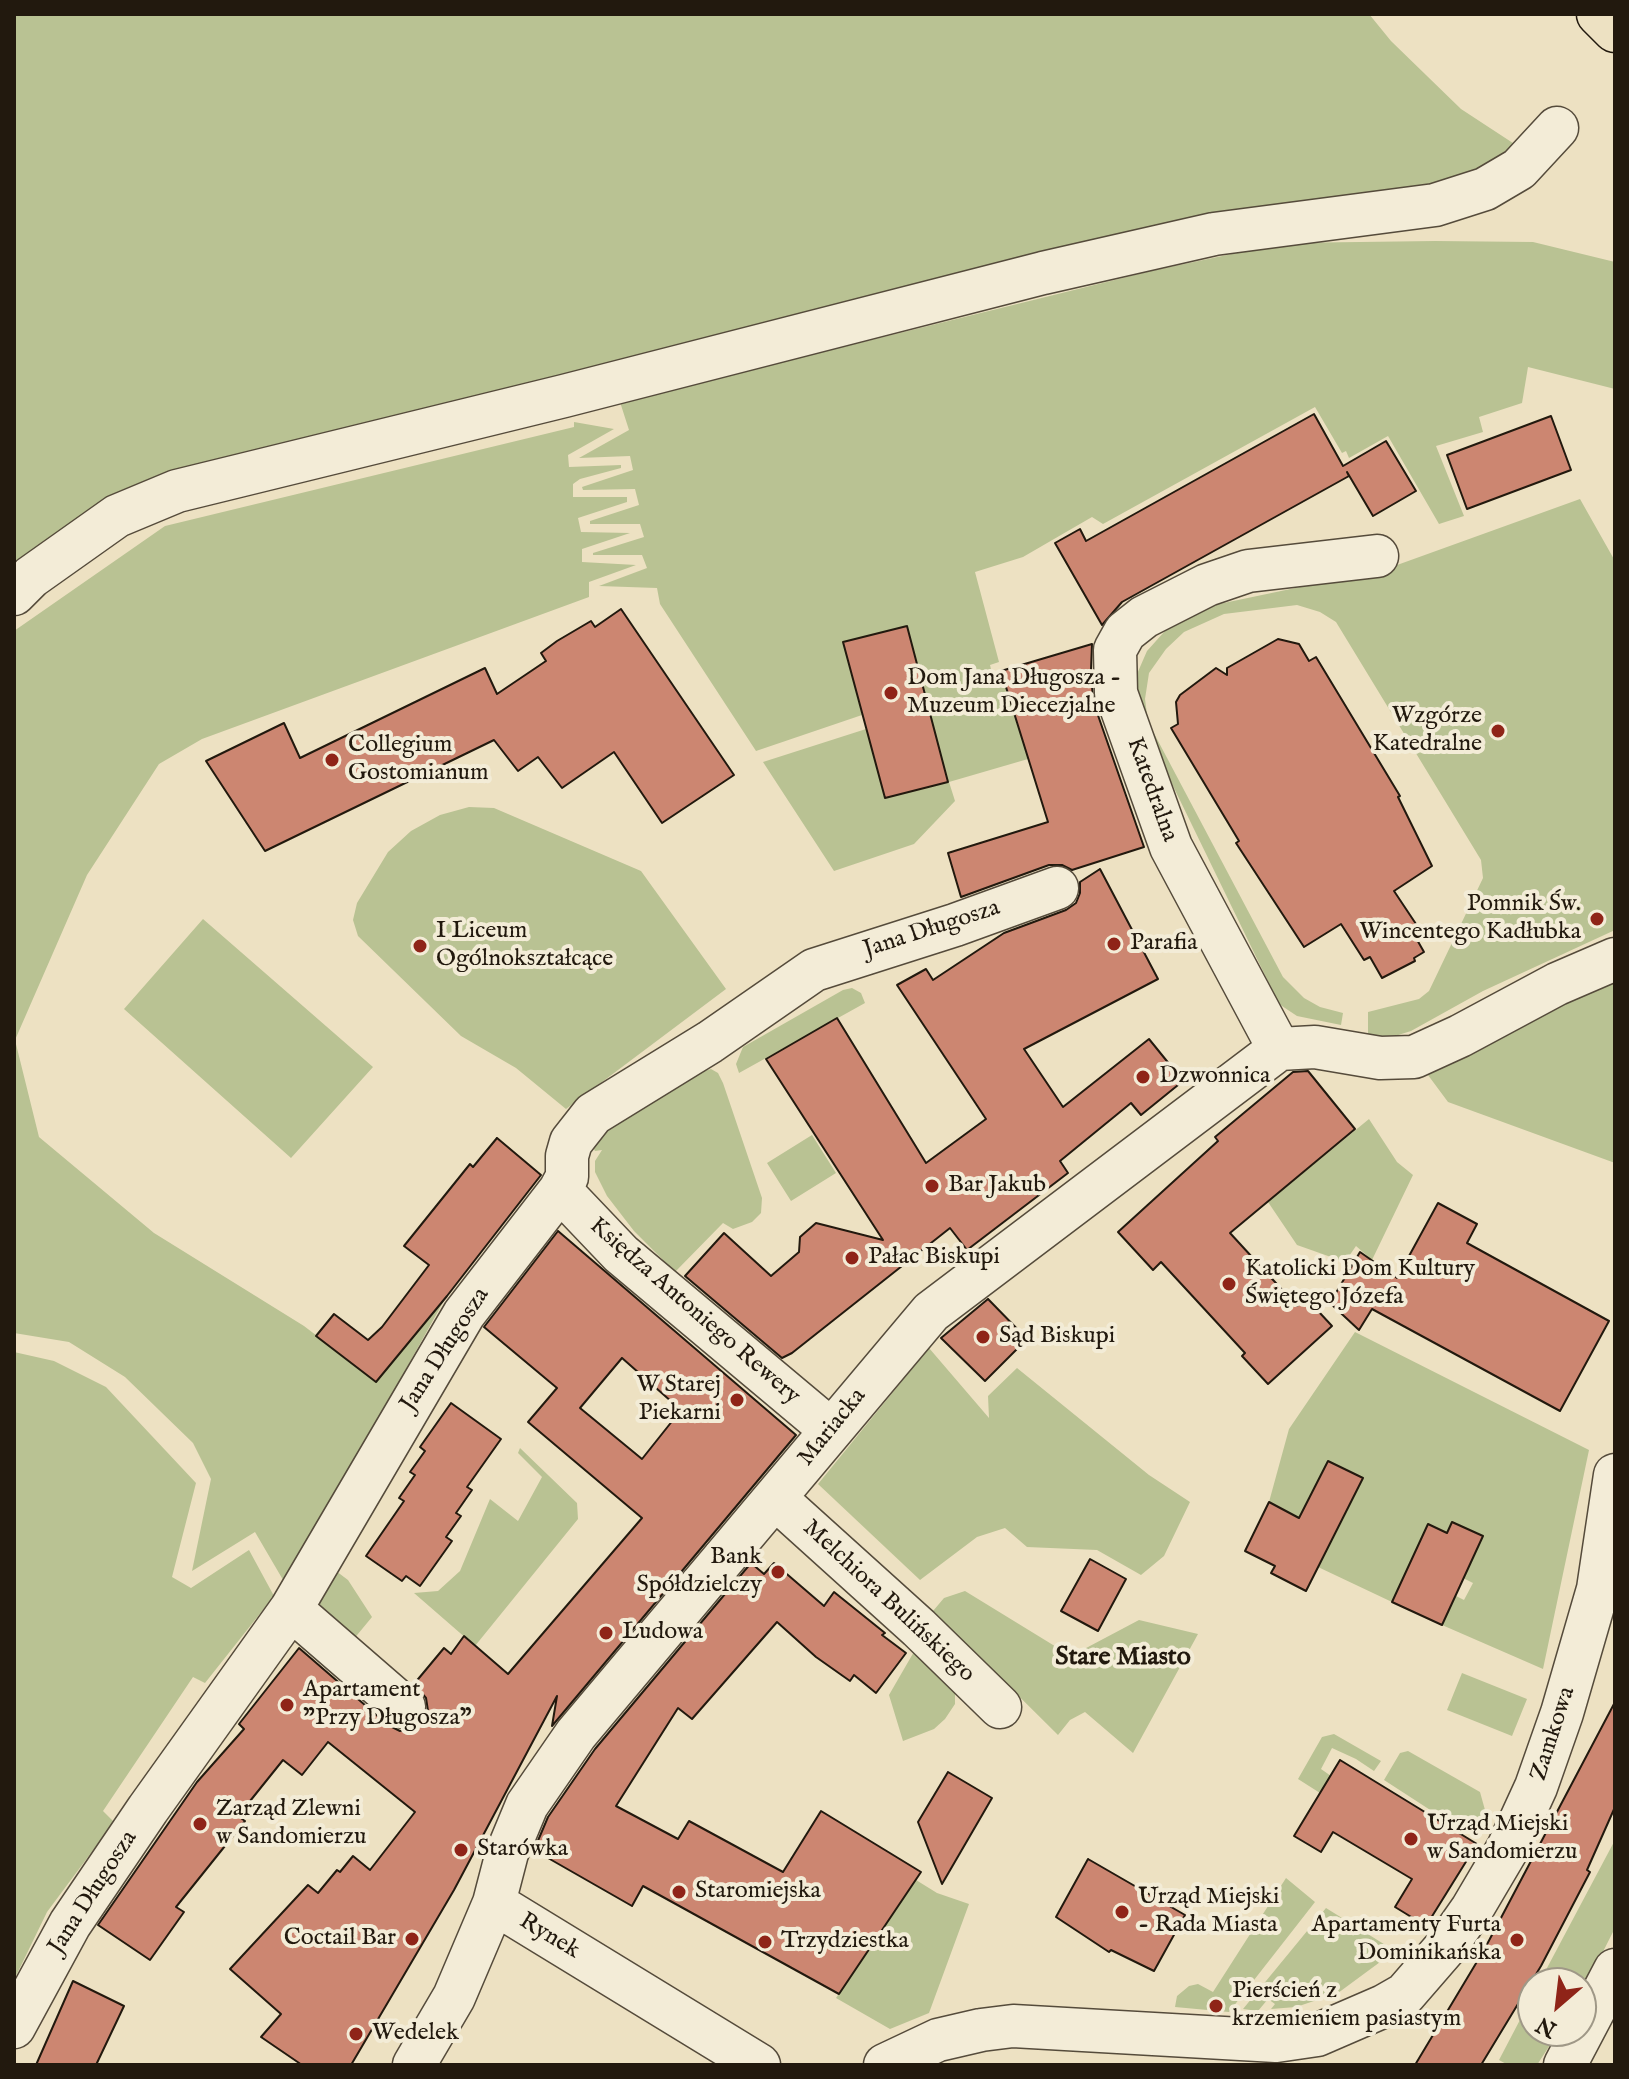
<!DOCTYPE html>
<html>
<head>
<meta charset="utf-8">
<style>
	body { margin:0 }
	#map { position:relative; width:1629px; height:2079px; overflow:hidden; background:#ede1c2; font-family:"IM FELL English",serif }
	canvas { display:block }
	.frame { position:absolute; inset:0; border:16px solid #22190e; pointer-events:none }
	.north { position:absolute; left:1517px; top:1967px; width:80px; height:80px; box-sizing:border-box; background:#f3ecd7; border:2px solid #9f9887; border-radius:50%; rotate:208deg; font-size:22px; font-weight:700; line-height:32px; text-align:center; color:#22190e }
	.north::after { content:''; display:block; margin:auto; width:28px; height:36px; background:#8f2418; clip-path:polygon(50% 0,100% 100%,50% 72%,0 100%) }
</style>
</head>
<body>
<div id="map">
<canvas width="1629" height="2079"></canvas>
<div class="frame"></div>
<div class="north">N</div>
</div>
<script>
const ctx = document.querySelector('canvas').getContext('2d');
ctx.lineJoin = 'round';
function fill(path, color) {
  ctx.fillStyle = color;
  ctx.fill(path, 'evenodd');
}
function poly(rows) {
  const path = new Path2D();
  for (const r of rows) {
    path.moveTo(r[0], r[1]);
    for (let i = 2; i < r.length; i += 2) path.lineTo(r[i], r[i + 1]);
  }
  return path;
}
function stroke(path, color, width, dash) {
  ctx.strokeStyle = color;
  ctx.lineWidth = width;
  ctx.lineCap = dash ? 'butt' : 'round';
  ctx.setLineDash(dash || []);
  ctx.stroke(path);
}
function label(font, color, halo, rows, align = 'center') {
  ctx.font = font + ' "IM FELL English",serif';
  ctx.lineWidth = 8;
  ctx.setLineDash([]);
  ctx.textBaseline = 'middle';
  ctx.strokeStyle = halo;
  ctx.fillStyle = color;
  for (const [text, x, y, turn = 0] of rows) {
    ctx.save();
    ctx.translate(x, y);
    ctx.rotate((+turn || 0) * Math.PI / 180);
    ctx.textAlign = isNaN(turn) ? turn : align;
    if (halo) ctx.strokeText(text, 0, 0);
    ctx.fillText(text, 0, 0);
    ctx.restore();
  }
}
fill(poly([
	[14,14,1369,14,1391,41,1461,109,1519,147,1492,166,1444,186,175,475,14,572],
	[1435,241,1533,242,1615,262,1615,389,1528,367,1522,403,1479,417,1483,432,1436,446,1464,516,1439,524,1388,436,1349,458,1346,451,1342,453,1315,407,1103,524,1092,517,1023,557,975,572,999,662,990,665,994,682,1004,680,1028,759,949,782,955,801,914,844,834,871,763,762,866,729,885,798,948,782,907,627,843,642,862,715,756,751,660,604,657,588,599,586,647,568,642,555,593,555,593,553,644,537,640,524,590,524,590,521,639,505,635,489,583,490,582,487,633,470,630,456,579,458,629,430,620,402,1151,271,1284,243],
	[574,422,614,429,568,455,569,467,621,465,621,468,580,479,573,484,573,497,627,497,627,502,578,518,581,532,630,533,582,549,582,562,636,565,589,582,589,597,202,739,159,764,87,875,15,1040,39,1137,154,1233,304,1326,376,1381,446,1297,286,1585,255,1532,192,1571,211,1479,193,1443,125,1377,69,1342,14,1333,14,631,165,526,574,427],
	[1580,499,1615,561,1615,930,1483,991,1411,1031,1395,1036,1368,1036,1368,1012,1419,999,1429,991,1483,878,1481,860,1336,622,1320,612,1297,605,1224,614,1184,632,1166,649,1149,673,1145,699,1148,722,1283,977,1304,998,1320,1007,1343,1013,1341,1025,1297,1016,1279,1004,1139,716,1137,674,1147,651,1173,622,1219,604,1386,569],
	[469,807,494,808,641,871,726,989,566,1109,516,1068,461,1036,358,936,353,920,357,903,388,852,411,831,440,815],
	[203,919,373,1067,291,1158,124,1009],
	[1615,977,1615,1163,1448,1102,1425,1071],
	[852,988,861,993,865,1003,739,1073,736,1064,743,1047,843,990],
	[711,1069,718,1073,723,1083,762,1198,761,1213,752,1222,733,1229,723,1223,675,1272,634,1231,607,1196,595,1172,595,1161,602,1150,595,1151,591,1144,595,1136,701,1072],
	[1369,1119,1397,1162,1413,1175,1372,1260,1356,1246,1345,1262,1297,1245,1268,1202],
	[812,1135,836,1173,791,1201,767,1163],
	[1355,1332,1589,1450,1543,1669,1442,1625,1456,1596,1464,1600,1473,1583,1463,1578,1483,1536,1453,1522,1447,1533,1428,1525,1392,1602,1318,1567,1362,1478,1328,1461,1299,1518,1269,1502,1289,1429],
	[929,1348,989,1418,988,1396,1017,1368,1149,1475,1190,1502,1164,1556,1141,1575,1097,1550,1027,1547,1005,1528,977,1537,920,1580,818,1484],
	[14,1352,54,1361,106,1387,196,1483,172,1577,191,1588,249,1550,274,1596,205,1683,193,1677,103,1811,114,1822,47,1912,14,1980],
	[520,1448,577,1503,578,1519,475,1646,414,1593,438,1591,460,1571,490,1499,518,1521,542,1477,518,1453],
	[336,1571,348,1580,372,1617,353,1640,324,1615,318,1603],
	[965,1591,1071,1656,1139,1620,1198,1634,1133,1753,1085,1712,1070,1720,1058,1735,933,1611,944,1598],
	[915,1650,955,1685,955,1704,945,1719,934,1729,903,1741,889,1695],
	[1462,1673,1527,1699,1512,1736,1447,1710],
	[1334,1734,1381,1761,1374,1771,1356,1759,1332,1748,1321,1769,1331,1776,1320,1793,1298,1779,1322,1737],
	[1408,1751,1480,1792,1485,1810,1472,1833,1458,1828,1384,1780,1400,1753],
	[1615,1840,1615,1928,1581,1995,1581,1983,1539,1983],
	[1286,1878,1315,1902,1229,2012,1175,2007,1177,1996,1189,1986,1198,1984,1213,1992],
	[916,1880,937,1893,969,1904,929,2013,890,2029,836,1998],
	[1326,1908,1395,1951,1338,1993,1296,2007,1271,2009,1275,2004,1268,1999,1258,2011,1243,2009],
	[1533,1995,1533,2031,1559,2031,1537,2065,1508,2065,1499,2060]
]), '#b9c293');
const building = poly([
	[1314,414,1343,466,1386,441,1416,491,1373,516,1347,472,1349,476,1122,602,1102,625,1055,543,1080,529,1086,541,1314,414],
	[1551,416,1571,470,1467,509,1447,455,1551,416],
	[621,609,734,775,662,823,614,752,562,788,538,757,518,771,494,740,265,851,206,761,284,723,300,758,485,668,497,694,546,661,541,653,557,641,591,621,595,627,621,609],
	[907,626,948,782,885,798,843,642,907,626],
	[1278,639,1299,644,1309,661,1316,657,1400,796,1398,797,1432,866,1394,891,1418,927,1412,931,1424,952,1414,958,1415,961,1382,978,1370,957,1364,960,1341,924,1304,947,1236,843,1239,841,1171,728,1178,724,1176,702,1180,695,1216,668,1227,675,1227,668,1278,639],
	[1092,644,1091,670,1093,701,1144,847,1072,870,1062,865,1049,865,961,897,948,853,1048,822,1001,671,1092,644],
	[1100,869,1158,979,1024,1049,1063,1107,1149,1039,1183,1081,1141,1115,1131,1103,1060,1161,1068,1173,967,1250,950,1228,792,1353,782,1358,685,1276,724,1233,771,1276,799,1252,800,1237,816,1223,883,1240,766,1059,837,1018,926,1163,986,1119,897,985,926,969,933,980,1004,933,1066,910,1076,903,1080,893,1080,882,1100,869],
	[1308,1071,1355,1129,1230,1233,1297,1306,1306,1298,1332,1326,1268,1384,1242,1356,1245,1353,1161,1262,1153,1270,1118,1232,1218,1141,1215,1137,1293,1072,1308,1071],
	[497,1138,541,1175,447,1296,376,1382,316,1336,334,1314,368,1340,382,1327,429,1265,404,1246,470,1164,473,1167,497,1138],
	[1438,1203,1477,1224,1467,1243,1609,1321,1560,1411,1372,1309,1359,1330,1330,1303,1360,1252,1397,1278,1438,1203],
	[558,1231,796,1435,552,1726,557,1696,454,1890,351,2065,302,2065,261,2037,281,2014,230,1969,308,1885,318,1893,337,1870,340,1872,353,1856,370,1870,415,1812,328,1742,302,1775,283,1760,238,1816,245,1821,176,1907,184,1912,150,1960,98,1925,197,1782,244,1729,239,1724,299,1648,388,1725,400,1731,413,1729,423,1722,428,1711,426,1698,414,1684,444,1648,451,1654,464,1636,508,1674,642,1518,528,1422,557,1388,484,1327,558,1231],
	[622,1358,681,1410,642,1459,580,1408,622,1358],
	[988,1299,1027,1339,985,1381,941,1338,988,1299],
	[451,1403,501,1439,467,1487,472,1490,456,1513,461,1516,446,1537,452,1541,420,1586,406,1576,402,1581,366,1556,404,1501,399,1498,415,1475,410,1472,425,1451,420,1447,451,1403],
	[1328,1461,1363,1478,1306,1591,1271,1573,1275,1566,1245,1551,1269,1502,1299,1518,1328,1461],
	[1452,1522,1483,1536,1442,1625,1392,1602,1428,1524,1447,1533,1452,1522],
	[1090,1559,1126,1579,1098,1631,1061,1611,1090,1559],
	[751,1563,764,1574,774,1563,824,1606,834,1592,885,1633,882,1635,906,1653,876,1693,854,1675,850,1681,816,1657,777,1622,692,1719,678,1708,616,1806,678,1839,689,1821,783,1872,821,1811,921,1872,839,1994,643,1886,632,1906,534,1850,548,1817,595,1749,751,1563],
	[1615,1702,1615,1807,1587,1870,1590,1872,1541,1966,1481,2065,1415,2065,1484,1950,1615,1702],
	[1340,1760,1477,1844,1426,1926,1395,1907,1412,1879,1333,1832,1321,1852,1294,1836,1340,1760],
	[948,1772,992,1798,942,1884,918,1822,948,1772],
	[1088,1859,1185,1915,1154,1971,1111,1950,1109,1952,1056,1917,1088,1859],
	[73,1981,124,2006,96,2065,36,2065,73,1981]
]);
fill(building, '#cc8671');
stroke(building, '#22190e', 2);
const street = poly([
	[14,594,31,577,117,516,177,491,564,396,1043,273,1214,234,1435,205,1485,189,1519,169,1557,128],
	[1279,1049,1171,847,1116,693,1115,650,1125,632,1144,617,1207,585,1248,571,1377,556],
	[560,1190,621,1254,831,1430],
	[775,1498,919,1628,1000,1707],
	[291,1609,404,1707],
	[494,1903,759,2065],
	[14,2027,70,1924,148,1809,291,1609,464,1314,560,1190,567,1177,567,1156,571,1142,593,1114,710,1042,814,970,955,925,1057,888],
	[414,2065,454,1997,494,1903,507,1853,527,1805,576,1734,931,1312,1279,1049,1315,1047,1380,1058,1414,1057,1460,1036,1557,984,1615,959],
	[885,2065,938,2040,981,2030,1013,2026,1276,2041,1317,2035,1384,2006,1405,1994,1444,1949,1472,1909,1508,1848,1536,1787,1562,1713,1598,1589,1615,1475],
	[1565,2065,1615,1970]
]);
const primary = poly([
	[1599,14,1615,30]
]);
stroke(street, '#554b3b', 45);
stroke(primary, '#22190e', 47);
stroke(street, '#f3ecd7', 42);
stroke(primary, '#ede1c2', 44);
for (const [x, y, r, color] of [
	[891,693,8,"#8f2418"],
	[1498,731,8,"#8f2418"],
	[332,760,8,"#8f2418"],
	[1597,919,8,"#8f2418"],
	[1114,944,8,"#8f2418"],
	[420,946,8,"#8f2418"],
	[1143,1077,8,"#8f2418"],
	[932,1186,8,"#8f2418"],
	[852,1258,8,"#8f2418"],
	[1229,1284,8,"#8f2418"],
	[983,1337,8,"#8f2418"],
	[737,1400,8,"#8f2418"],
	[778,1572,8,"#8f2418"],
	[606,1633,8,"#8f2418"],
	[287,1705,8,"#8f2418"],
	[200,1824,8,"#8f2418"],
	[1411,1839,8,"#8f2418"],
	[461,1850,8,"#8f2418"],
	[679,1892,8,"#8f2418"],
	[1122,1912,8,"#8f2418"],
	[412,1939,8,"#8f2418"],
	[1517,1940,8,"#8f2418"],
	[765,1942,8,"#8f2418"],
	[1216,2006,8,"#8f2418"],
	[356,2034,8,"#8f2418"]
]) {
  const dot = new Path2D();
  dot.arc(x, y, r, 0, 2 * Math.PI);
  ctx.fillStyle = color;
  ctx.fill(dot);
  stroke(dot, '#f3ecd7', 3);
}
label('24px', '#22190e', '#f3ecd7', [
	["Dom Jana Długosza -",907,679],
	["Muzeum Diecezjalne",907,707],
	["Wzgórze",1482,717,"right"],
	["Katedralne",1482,745,"right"],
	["Collegium",348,746],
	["Gostomianum",348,774],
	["Pomnik Św.",1581,905,"right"],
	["Wincentego Kadłubka",1581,933,"right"],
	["I Liceum",436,932],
	["Ogólnokształcące",436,960],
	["Parafia",1130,944],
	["Dzwonnica",1159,1077],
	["Bar Jakub",948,1186],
	["Pałac Biskupi",868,1258],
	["Katolicki Dom Kultury",1245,1270],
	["Świętego Józefa",1245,1298],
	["Sąd Biskupi",999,1337],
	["W Starej",721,1386,"right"],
	["Piekarni",721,1414,"right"],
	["Bank",762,1558,"right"],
	["Spółdzielczy",762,1586,"right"],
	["Ludowa",622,1633],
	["Apartament",303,1691],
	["\"Przy Długosza\"",303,1719],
	["Zarząd Zlewni",216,1810],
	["w Sandomierzu",216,1838],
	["Urząd Miejski",1427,1825],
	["w Sandomierzu",1427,1853],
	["Starówka",477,1850],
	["Staromiejska",695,1892],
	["Urząd Miejski",1138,1898],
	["- Rada Miasta",1138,1926],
	["Apartamenty Furta",1501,1926,"right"],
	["Dominikańska",1501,1954,"right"],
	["Coctail Bar",396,1939,"right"],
	["Trzydziestka",781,1942],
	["Pierścień z",1232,1992],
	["krzemieniem pasiastym",1232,2020],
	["Wedelek",372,2034]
], 'left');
label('24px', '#22190e', '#f3ecd7', [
	["Katedralna",1151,790,70],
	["Jana Długosza",932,930,-18],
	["Księdza Antoniego Rewery",694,1312,41],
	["Jana Długosza",446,1350,-57],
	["Mariacka",833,1428,-51],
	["Melchiora Bulińskiego",888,1602,43],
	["Zamkowa",1554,1734,-72],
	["Jana Długosza",94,1893,-57],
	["Rynek",549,1937,31]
]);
label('bold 26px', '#22190e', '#f3ecd7', [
	["Stare Miasto",1123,1659]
]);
</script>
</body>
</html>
